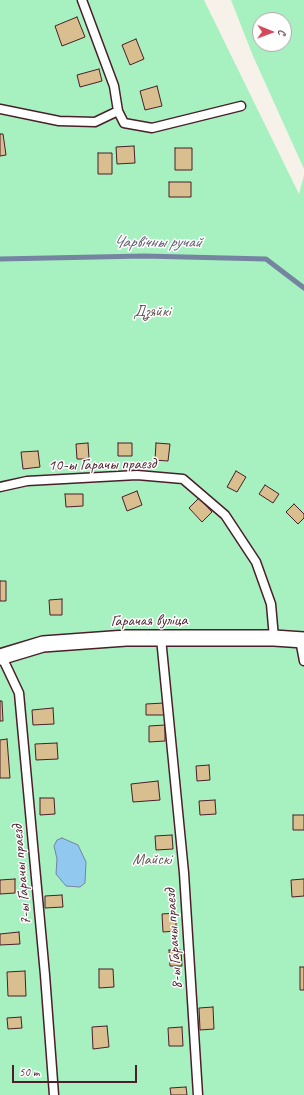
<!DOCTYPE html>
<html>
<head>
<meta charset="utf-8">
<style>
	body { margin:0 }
	#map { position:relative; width:304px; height:1095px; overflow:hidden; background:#f7f2e9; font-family:Caveat,sans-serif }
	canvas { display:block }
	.north { position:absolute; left:252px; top:12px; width:40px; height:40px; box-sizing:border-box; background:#fff; border:1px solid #b7a5aa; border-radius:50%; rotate:91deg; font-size:11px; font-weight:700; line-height:16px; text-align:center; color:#4a1f2b }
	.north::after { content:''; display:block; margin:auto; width:14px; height:18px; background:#d1495b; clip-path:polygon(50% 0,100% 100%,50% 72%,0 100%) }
	.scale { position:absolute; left:12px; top:1065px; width:125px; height:18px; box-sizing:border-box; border:2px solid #4a1f2b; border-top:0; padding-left:5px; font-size:12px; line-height:14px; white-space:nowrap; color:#4a1f2b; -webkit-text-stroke:3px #fff; paint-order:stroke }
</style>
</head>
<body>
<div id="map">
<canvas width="304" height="1095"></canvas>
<div class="north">С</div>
<div class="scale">50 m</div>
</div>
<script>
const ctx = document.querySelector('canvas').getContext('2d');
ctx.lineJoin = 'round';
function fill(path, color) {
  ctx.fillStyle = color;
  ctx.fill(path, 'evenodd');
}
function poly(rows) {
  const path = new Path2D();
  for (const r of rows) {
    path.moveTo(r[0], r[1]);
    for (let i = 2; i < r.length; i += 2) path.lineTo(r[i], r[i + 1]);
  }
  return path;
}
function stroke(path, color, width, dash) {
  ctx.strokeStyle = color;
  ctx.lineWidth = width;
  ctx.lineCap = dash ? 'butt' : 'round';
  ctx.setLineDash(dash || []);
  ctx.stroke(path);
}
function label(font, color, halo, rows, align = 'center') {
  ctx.font = font + ' Caveat,sans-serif';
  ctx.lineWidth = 3;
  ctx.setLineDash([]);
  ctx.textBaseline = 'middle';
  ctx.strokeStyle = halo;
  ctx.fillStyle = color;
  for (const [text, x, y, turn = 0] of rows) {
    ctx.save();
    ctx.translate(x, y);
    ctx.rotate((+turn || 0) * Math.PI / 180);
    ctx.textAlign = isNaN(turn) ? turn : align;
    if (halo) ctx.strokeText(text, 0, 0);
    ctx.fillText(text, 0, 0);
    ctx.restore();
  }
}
fill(poly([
	[0,0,204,0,299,194,304,175,304,1095,0,1095],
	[231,0,304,0,304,169,253,56],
	[260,20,284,20,284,44,260,44]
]), '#a7f1c0');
const water = poly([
	[62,838,78,845,86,862,85,883,80,887,66,886,56,874,57,859,54,846,57,840,62,838]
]);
fill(water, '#91c8ef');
stroke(water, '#7584a1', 1);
stroke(poly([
	[0,259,144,256,266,259,304,288]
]), '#7584a1', 5);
const building = poly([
	[77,17,85,37,62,46,55,26,77,17],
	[136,39,144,59,130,65,122,45,136,39],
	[99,69,102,81,80,87,77,75,99,69],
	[157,86,162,106,145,110,140,91,157,86],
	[0,134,3,134,6,155,0,156,0,134],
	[134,146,135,163,117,164,116,147,134,146],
	[175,148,192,148,192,170,175,170,175,148],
	[98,153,112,153,112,174,98,174,98,153],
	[169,182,191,182,191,197,169,197,169,182],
	[88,443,89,459,77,459,76,444,88,443],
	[118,443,132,443,132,456,118,456,118,443],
	[156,443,170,444,168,461,155,460,156,443],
	[38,451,40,467,23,469,21,452,38,451],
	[236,471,246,477,237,492,227,487,236,471],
	[265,485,279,494,273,503,259,494,265,485],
	[137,491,142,505,127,511,122,497,137,491],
	[65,494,83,494,83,506,66,507,65,494],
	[199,498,212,512,202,522,189,508,199,498],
	[294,504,304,514,304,518,298,524,286,512,294,504],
	[0,581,6,581,6,601,0,601,0,581],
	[62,599,62,615,50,615,49,600,62,599],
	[0,701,2,701,3,721,0,721,0,701],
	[164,703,164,715,146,715,146,704,164,703],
	[53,708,54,724,33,725,32,710,53,708],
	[165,725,165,741,149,742,149,726,165,725],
	[7,739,10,778,0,778,0,740,7,739],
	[57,743,58,759,36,760,35,744,57,743],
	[209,765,210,780,197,781,196,766,209,765],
	[158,781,160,800,133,802,131,784,158,781],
	[40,798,54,798,55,814,40,815,40,798],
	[215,800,216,814,200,815,199,801,215,800],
	[293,815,304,815,304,830,293,830,293,815],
	[172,835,173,849,156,850,155,836,172,835],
	[15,879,15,893,0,894,0,880,15,879],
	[304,879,304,896,292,897,291,880,304,879],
	[62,895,63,907,45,908,45,896,62,895],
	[176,913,176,931,163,932,162,914,176,913],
	[19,932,20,944,0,945,0,934,19,932],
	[169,950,181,950,182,966,170,966,169,950],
	[300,967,304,967,304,990,300,990,300,967],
	[99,969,113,969,114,987,99,988,99,969],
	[25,971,26,996,8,996,7,972,25,971],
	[213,1007,214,1029,200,1030,199,1008,213,1007],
	[21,1017,22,1028,8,1029,7,1018,21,1017],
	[107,1026,109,1047,93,1049,92,1027,107,1026],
	[182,1027,183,1046,169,1046,168,1028,182,1027],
	[186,1087,187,1095,171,1095,170,1088,186,1087]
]);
fill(building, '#d9be8f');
stroke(building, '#4a1f2b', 1);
const lane = poly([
	[82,0,114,86,118,111,124,123,152,128,241,106],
	[0,109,59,121,95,122,118,111],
	[0,487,27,481,137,475,183,479,225,515,256,562,271,604,274,638],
	[161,638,184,873,198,1095],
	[300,640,304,661],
	[2,657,19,693,45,975,54,1095]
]);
const street = poly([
	[0,657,43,644,126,638,274,638,304,640]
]);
stroke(lane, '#4a1f2b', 11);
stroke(street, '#4a1f2b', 18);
stroke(lane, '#fff', 8);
stroke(street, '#fff', 15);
label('16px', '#615450', '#fff', [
	["Дзяйкі",152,312],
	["Майскі",152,860]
]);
label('16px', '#4a1f2b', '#fff', [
	["10-ы Гарачы праезд",102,465,-1],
	["Гарачая вуліца",149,621,-1],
	["7-ы Гарачы праезд",22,875,-95],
	["8-ы Гарачы праезд",174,939,-94]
]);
label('italic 17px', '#635a70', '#fff', [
	["Чарвічны ручай",157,243]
]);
</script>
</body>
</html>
